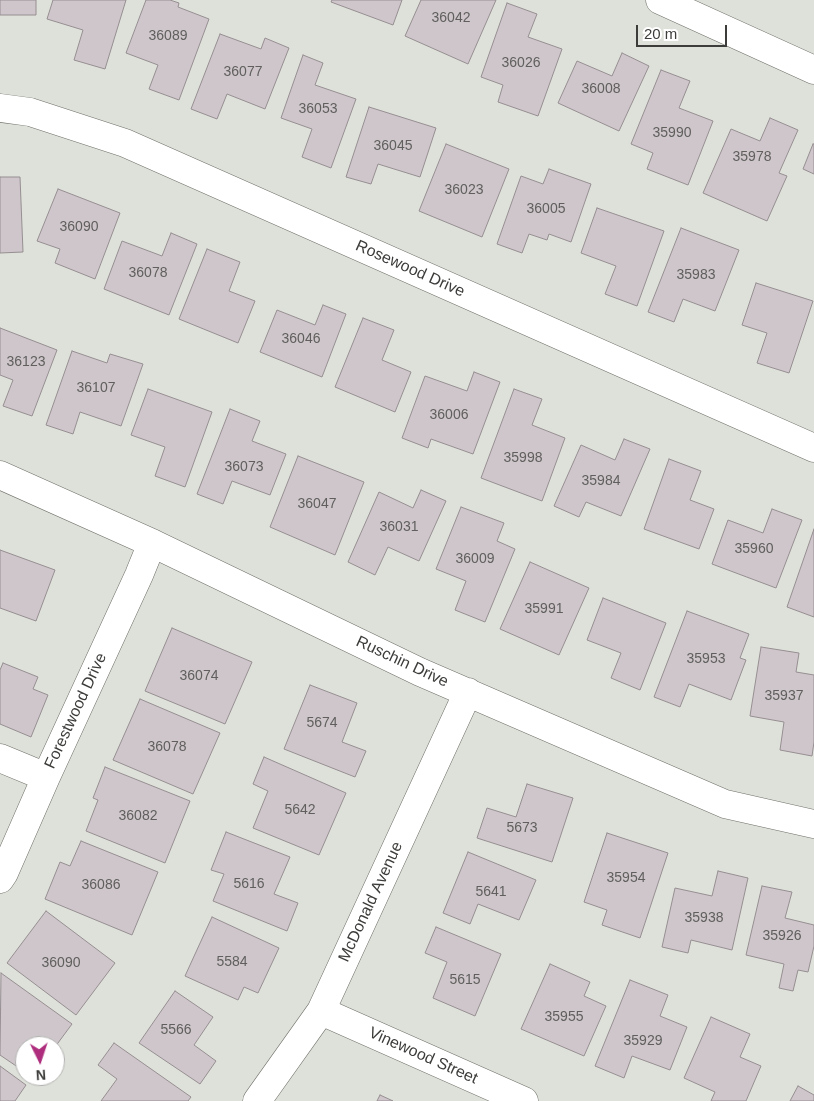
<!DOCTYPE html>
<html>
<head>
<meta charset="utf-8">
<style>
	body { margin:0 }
	#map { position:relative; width:814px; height:1101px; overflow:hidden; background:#dee1d9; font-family:Arial,sans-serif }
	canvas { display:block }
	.north { position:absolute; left:15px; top:1036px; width:50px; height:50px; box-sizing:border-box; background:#fff; border:1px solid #b1b1b0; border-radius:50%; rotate:176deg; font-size:14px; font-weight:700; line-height:20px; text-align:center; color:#3c3d3a }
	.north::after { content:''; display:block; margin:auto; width:18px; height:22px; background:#ae2e7d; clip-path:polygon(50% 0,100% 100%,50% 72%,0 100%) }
	.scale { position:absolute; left:636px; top:25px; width:91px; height:22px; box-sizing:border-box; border:2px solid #3c3d3a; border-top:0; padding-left:6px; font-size:15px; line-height:18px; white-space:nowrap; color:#3c3d3a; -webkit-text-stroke:4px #fff; paint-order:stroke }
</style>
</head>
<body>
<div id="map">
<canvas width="814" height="1101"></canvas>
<div class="north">N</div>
<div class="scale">20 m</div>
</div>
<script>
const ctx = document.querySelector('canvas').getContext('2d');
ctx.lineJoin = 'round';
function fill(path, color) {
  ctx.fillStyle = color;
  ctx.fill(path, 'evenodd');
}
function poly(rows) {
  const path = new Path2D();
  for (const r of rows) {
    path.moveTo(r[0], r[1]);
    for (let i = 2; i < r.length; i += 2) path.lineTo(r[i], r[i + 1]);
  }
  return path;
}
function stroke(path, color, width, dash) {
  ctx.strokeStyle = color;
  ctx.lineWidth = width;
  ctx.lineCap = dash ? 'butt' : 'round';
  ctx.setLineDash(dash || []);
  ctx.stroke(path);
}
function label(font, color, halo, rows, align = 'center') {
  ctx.font = font + ' Arial,sans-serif';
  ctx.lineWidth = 4;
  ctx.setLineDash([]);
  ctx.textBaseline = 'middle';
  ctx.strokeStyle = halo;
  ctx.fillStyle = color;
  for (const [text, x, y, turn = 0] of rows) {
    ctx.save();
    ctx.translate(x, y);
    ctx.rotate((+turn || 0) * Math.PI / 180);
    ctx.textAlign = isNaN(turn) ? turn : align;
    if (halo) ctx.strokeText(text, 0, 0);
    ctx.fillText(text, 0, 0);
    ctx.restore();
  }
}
const building = poly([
	[0,0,36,0,36,15,0,15,0,0],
	[53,0,126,0,105,69,74,60,83,30,47,19,53,0],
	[146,0,170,0,179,3,178,7,209,19,179,100,149,89,158,65,126,53,146,0],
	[332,0,402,0,393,25,331,2,332,0],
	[421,0,496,0,468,64,405,36,421,0],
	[507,3,537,14,528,37,562,49,538,116,498,102,503,85,481,77,507,3],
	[220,34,261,49,265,38,289,48,265,109,227,94,217,119,191,109,220,34],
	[622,53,649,66,619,131,558,103,577,61,612,76,622,53],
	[303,55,323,63,315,85,356,99,331,168,302,157,312,129,281,118,303,55],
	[661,70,690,81,679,108,713,121,688,185,647,169,653,153,631,144,661,70],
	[369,107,436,128,420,177,378,164,371,184,346,177,369,107],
	[770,118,798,130,779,173,787,176,767,221,703,193,731,129,760,141,770,118],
	[446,144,509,169,482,237,419,211,446,144],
	[813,144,814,144,814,174,803,169,813,144],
	[549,169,591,184,571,242,549,234,547,240,529,234,522,253,497,244,521,176,543,184,549,169],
	[0,177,20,177,23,252,0,253,0,177],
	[58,189,120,213,95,279,55,263,60,249,37,241,58,189],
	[597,208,664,231,637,306,605,294,616,266,581,253,597,208],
	[681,228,739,250,715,311,683,299,674,322,648,312,681,228],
	[171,233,197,244,169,315,104,289,122,241,162,256,171,233],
	[207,249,240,262,229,291,255,301,238,343,179,319,207,249],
	[756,283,813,301,789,373,757,363,767,333,742,325,756,283],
	[323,305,346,314,322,377,260,352,277,310,315,325,323,305],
	[363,318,394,330,382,360,411,372,395,412,335,387,363,318],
	[0,328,57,350,32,416,3,406,13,380,0,375,0,328],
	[72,351,107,363,110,354,143,364,121,426,80,412,73,434,46,425,72,351],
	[474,372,500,382,473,454,431,439,428,448,402,438,425,376,467,391,474,372],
	[148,389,212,412,185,487,155,476,165,447,131,435,148,389],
	[514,389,542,399,532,425,565,438,542,501,481,478,514,389],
	[230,409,260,421,252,441,286,454,270,495,232,481,223,504,197,494,230,409],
	[624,439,650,449,621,516,586,502,579,517,554,506,581,445,615,460,624,439],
	[298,456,364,482,335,555,270,527,298,456],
	[669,459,701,471,690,500,714,509,699,549,644,529,669,459],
	[421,490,446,501,419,561,388,547,375,575,348,562,379,492,413,508,421,490],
	[461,507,504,523,497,541,515,549,485,622,455,610,466,581,436,569,461,507],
	[772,509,802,520,776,588,712,564,728,520,763,533,772,509],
	[814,529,814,617,787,607,814,529],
	[0,550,55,570,36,621,0,608,0,550],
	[530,562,589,588,559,655,500,629,530,562],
	[603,598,666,623,640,690,611,678,621,653,587,640,603,598],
	[687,611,749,634,740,658,746,660,731,700,689,684,680,707,654,697,687,611],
	[172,628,252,662,225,724,145,691,172,628],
	[761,647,799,653,796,672,814,675,814,742,812,756,780,750,784,722,750,716,761,647],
	[3,663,38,677,33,689,48,695,31,737,0,724,0,670,3,663],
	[310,685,357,703,342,742,366,751,355,777,284,749,310,685],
	[140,699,220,733,193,794,113,760,140,699],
	[264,757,346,793,319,855,253,828,268,791,253,784,264,757],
	[105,767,190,801,165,863,86,831,98,800,93,798,105,767],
	[527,784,573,798,552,862,477,838,487,808,516,817,527,784],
	[226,832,290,857,274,894,298,903,287,931,213,901,224,874,211,870,226,832],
	[607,833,668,853,640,938,602,925,607,910,584,902,607,833],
	[81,841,158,872,132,935,45,899,60,862,70,866,81,841],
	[468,852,536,880,519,920,478,904,470,924,443,913,468,852],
	[718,871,748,878,732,950,691,940,688,953,662,947,675,888,712,896,718,871],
	[762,886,792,892,785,918,814,925,814,946,808,972,798,970,793,991,779,988,784,964,746,955,762,886],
	[46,911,115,963,76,1015,7,963,46,911],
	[212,917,279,948,258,993,244,987,238,1000,185,976,212,917],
	[436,927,501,954,475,1016,433,998,447,962,425,953,436,927],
	[550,964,590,982,584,996,606,1006,584,1056,521,1029,550,964],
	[1,973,72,1024,55,1047,25,1046,25,1072,0,1055,1,973],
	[630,980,668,995,660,1016,687,1027,670,1070,632,1056,624,1078,595,1066,630,980],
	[175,991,213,1017,194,1045,216,1061,200,1084,139,1043,175,991],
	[711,1017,750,1034,740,1057,761,1066,746,1101,711,1101,715,1092,684,1078,711,1017],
	[114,1043,191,1097,188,1101,101,1101,117,1079,98,1065,114,1043],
	[0,1066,26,1085,15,1101,0,1101,0,1066],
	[798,1086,814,1095,814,1101,790,1101,798,1086],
	[380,1095,393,1101,377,1101,380,1095]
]);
fill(building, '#cec6ca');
stroke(building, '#968e92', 1);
const minor = poly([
	[660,0,814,70],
	[0,108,30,112,125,143,814,448],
	[0,475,152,543,420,672,725,804,814,824],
	[0,758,46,777],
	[0,879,4,873,46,777,139,575,152,543],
	[321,1011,524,1101],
	[257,1101,321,1011,468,692]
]);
stroke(minor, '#6e7069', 29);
stroke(minor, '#fff', 28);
label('14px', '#605f5e', null, [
	["36042",451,18],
	["36089",168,36],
	["36026",521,63],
	["36077",243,72],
	["36008",601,89],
	["36053",318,109],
	["35990",672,133],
	["36045",393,146],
	["35978",752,157],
	["36023",464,190],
	["36005",546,209],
	["36090",79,227],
	["36078",148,273],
	["35983",696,275],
	["36046",301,339],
	["36123",26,362],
	["36107",96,388],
	["36006",449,415],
	["35998",523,458],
	["36073",244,467],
	["35984",601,481],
	["36047",317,504],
	["36031",399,527],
	["35960",754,549],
	["36009",475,559],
	["35991",544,609],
	["35953",706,659],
	["36074",199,676],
	["35937",784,696],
	["5674",322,723],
	["36078",167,747],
	["5642",300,810],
	["36082",138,816],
	["5673",522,828],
	["35954",626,878],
	["5616",249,884],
	["36086",101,885],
	["5641",491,892],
	["35938",704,918],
	["35926",782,936],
	["5584",232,962],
	["36090",61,963],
	["5615",465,980],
	["35955",564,1017],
	["5566",176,1030],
	["35929",643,1041]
]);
label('16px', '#3c3d3a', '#fff', [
	["Rosewood Drive",410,269,24],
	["Ruschin Drive",402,662,25],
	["Forestwood Drive",76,711,-65],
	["McDonald Avenue",371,902,-65],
	["Vinewood Street",423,1056,24]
]);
</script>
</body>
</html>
